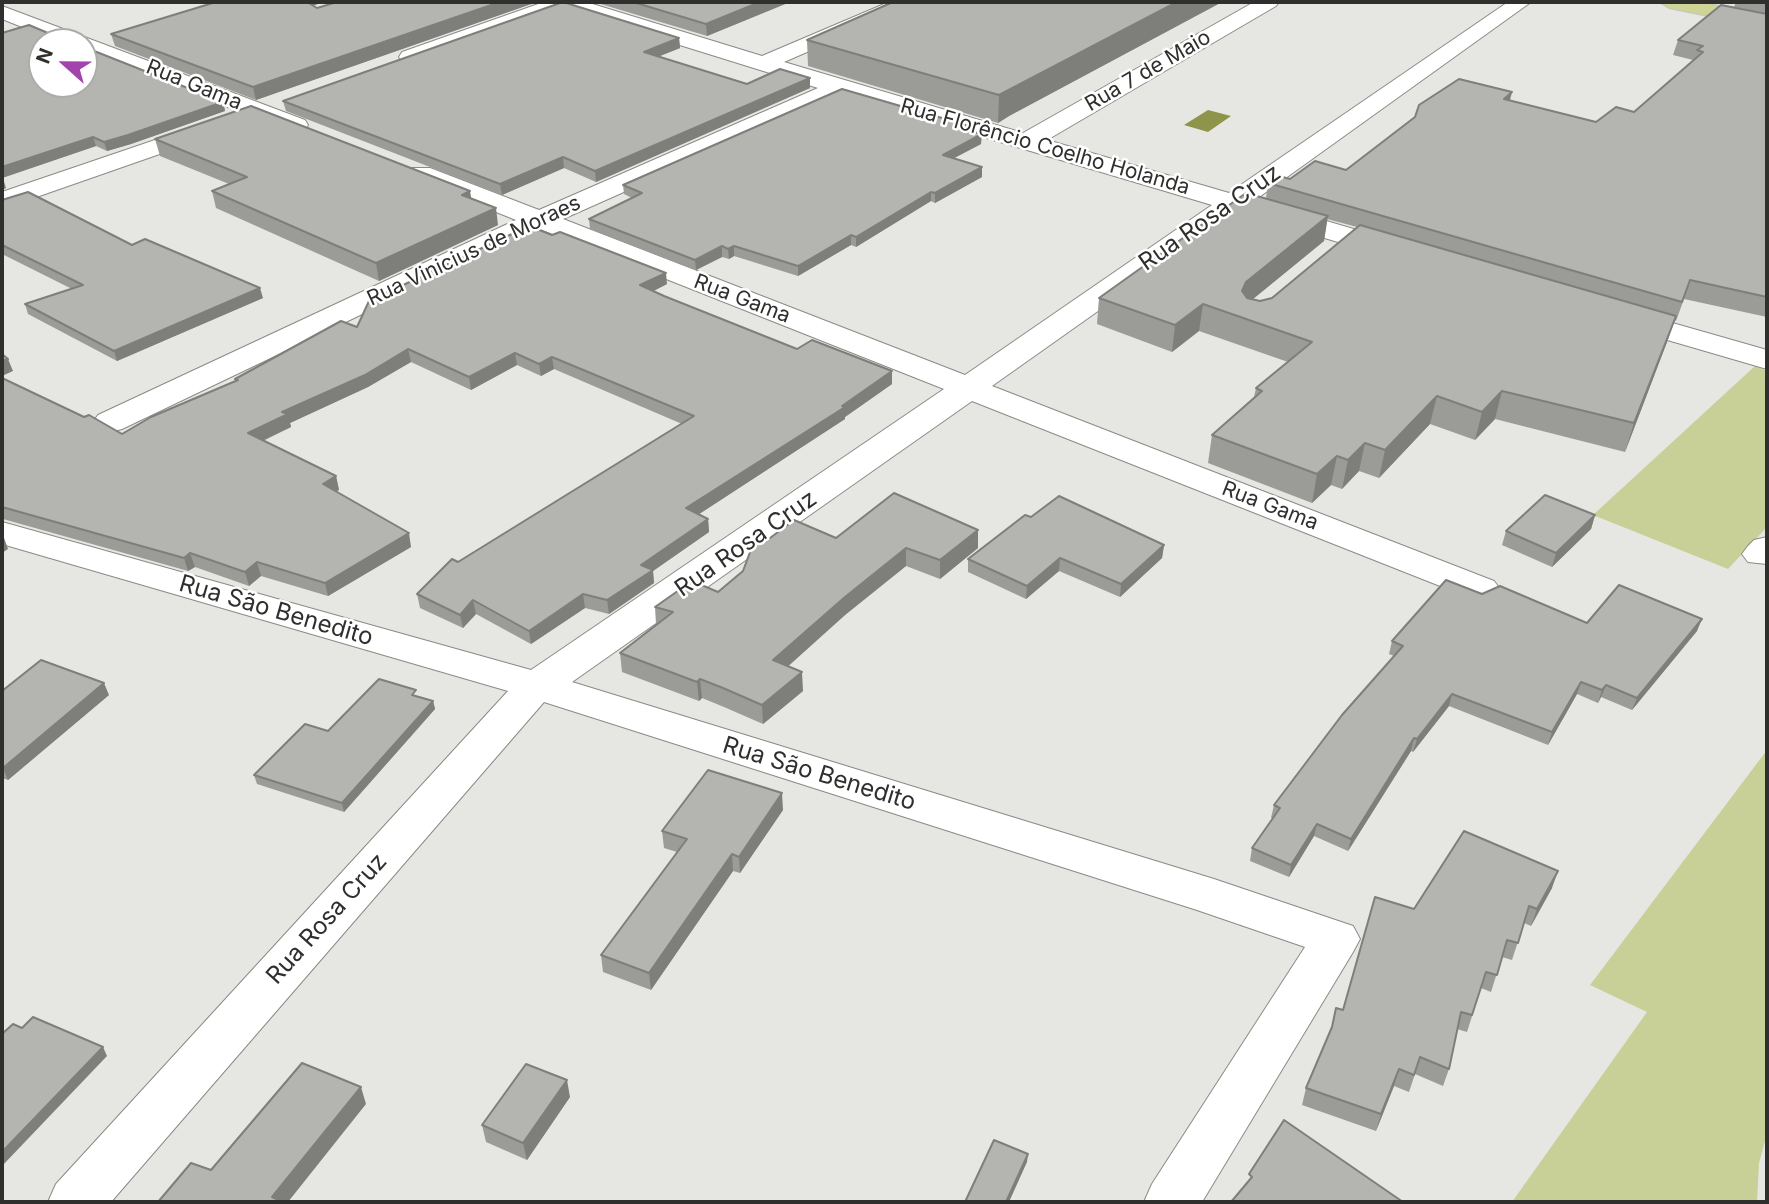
<!DOCTYPE html>
<html>
<head>
<meta charset="utf-8">
<style>
	body { margin:0 }
	#map { position:relative; width:1769px; height:1204px; overflow:hidden; background:#e6e7e2; font-family:Inter,sans-serif }
	canvas { display:block }
	.frame { position:absolute; inset:0; border:4px solid #2f302e; pointer-events:none }
	.north { position:absolute; left:28px; top:28px; width:70px; height:70px; box-sizing:border-box; background:#fff; border:2px solid #acacab; border-radius:50%; rotate:291deg; font-size:19px; font-weight:700; line-height:28px; text-align:center; color:#2f302e }
	.north::after { content:''; display:block; margin:auto; width:24px; height:32px; background:#a244ad; clip-path:polygon(50% 0,100% 100%,50% 72%,0 100%) }
</style>
</head>
<body>
<div id="map">
<canvas width="1769" height="1204"></canvas>
<div class="frame"></div>
<div class="north">N</div>
</div>
<script>
const ctx = document.querySelector('canvas').getContext('2d');
ctx.lineJoin = 'round';
function fill(path, color) {
  ctx.fillStyle = color;
  ctx.fill(path, 'evenodd');
}
function poly(rows) {
  const path = new Path2D();
  for (const r of rows) {
    path.moveTo(r[0], r[1]);
    for (let i = 2; i < r.length; i += 2) path.lineTo(r[i], r[i + 1]);
  }
  return path;
}
function stroke(path, color, width, dash) {
  ctx.strokeStyle = color;
  ctx.lineWidth = width;
  ctx.lineCap = dash ? 'butt' : 'round';
  ctx.setLineDash(dash || []);
  ctx.stroke(path);
}
function label(font, color, halo, rows, align = 'center') {
  ctx.font = font + ' Inter,sans-serif';
  ctx.lineWidth = 5;
  ctx.setLineDash([]);
  ctx.textBaseline = 'middle';
  ctx.strokeStyle = halo;
  ctx.fillStyle = color;
  for (const [text, x, y, turn = 0] of rows) {
    ctx.save();
    ctx.translate(x, y);
    ctx.rotate((+turn || 0) * Math.PI / 180);
    ctx.textAlign = isNaN(turn) ? turn : align;
    if (halo) ctx.strokeText(text, 0, 0);
    ctx.fillText(text, 0, 0);
    ctx.restore();
  }
}
fill(poly([
	[1755,366,1767,371,1767,527,1728,569,1593,515],
	[1767,750,1767,1134,1759,1163,1757,1202,1512,1202,1647,1012,1590,985]
]), '#c9d097');
fill(poly([
	[1208,110,1231,116,1208,132,1184,125]
]), '#8e9449');
const minor = poly([
	[544,2,586,2,762,56,889,2,916,2,913,6,784,62,1023,133,1254,2,1279,2,1276,6,1047,140,1229,193,1508,2,1531,2,1255,200,1408,245,1412,251,1408,257,1398,259,1388,257,1238,212,992,386,1494,581,1500,589,1494,597,1481,601,1468,597,972,401,572,682,1214,879,1353,926,1360,939,1353,952,1202,1202,1144,1202,1152,1184,1305,947,1197,910,544,702,111,1202,48,1202,56,1184,508,691,2,544,2,522,531,670,944,389,540,229,122,429,110,432,98,429,93,422,98,415,516,220,412,178,408,173,412,168,430,168,539,210,818,88,564,9,418,62,402,62,399,57,402,52,544,2],
	[842,95,1212,205,965,375,563,219,842,95],
	[2,6,305,120,308,125,305,130,296,132,287,130,84,51,84,42,60,42,2,19,2,6],
	[208,122,217,124,220,129,217,134,2,209,2,192,208,122],
	[1620,308,1767,350,1767,369,1609,323,1605,317,1609,311,1620,308],
	[1767,537,1767,564,1748,562,1742,554,1748,546,1754,540,1767,537]
]);
const primary = poly([
	[1659,2,1699,2,1767,16,1767,28,1669,8,1659,2]
]);
stroke(minor, '#8a8b86', 2);
stroke(primary, '#c5c5c4', 2);
fill(minor, '#fff');
fill(primary, '#ced396');
fill(poly([
	[337,2,537,2,256,100,115,46,111,34,313,5,317,8],
	[594,2,790,2,707,36],
	[1222,2,1009,116,998,123,808,66,807,40],
	[1736,2,1767,2,1767,317,1684,299,1676,321,1675,320,1667,342,1625,452,1495,419,1475,440,1430,424,1379,478,1359,471,1342,489,1331,485,1312,503,1208,463,1212,435,1254,397,1256,388,1288,362,1199,331,1172,352,1097,324,1099,298,1266,198,1268,183,1290,179,1346,170,1510,101,1596,122,1634,112,1693,60,1673,55,1678,40,1765,13,1734,7],
	[1327,219,1357,227,1272,298,1260,301,1253,299,1324,241],
	[29,25,55,36,79,36,81,42,42,42,42,84,84,84,84,47,223,102,225,111,131,144,107,151,96,146,2,178,2,33],
	[679,38,680,48,658,57,747,84,810,78,810,88,596,182,564,168,502,195,286,111,283,101],
	[972,132,981,144,954,158,982,177,935,203,931,201,856,247,851,245,798,276,734,256,729,259,722,257,696,270,590,229,589,219,632,198,624,194,623,185],
	[155,139,471,198,498,225,379,281,216,208,212,191,229,184,160,156],
	[2,200,132,245,263,298,117,361,28,314,25,304,72,289,2,254],
	[667,284,653,291,797,349,892,384,845,417,845,419,699,514,708,519,709,532,653,571,654,583,609,614,585,608,531,644,476,614,463,628,420,608,417,594,458,562,682,424,554,369,541,376,517,365,471,390,411,362,368,387,290,423,291,427,263,441,336,476,339,490,336,491,411,547,328,596,261,576,249,586,195,567,188,571,3,519,2,520,2,378,122,434,236,381,235,379,357,327],
	[1595,515,1591,529,1552,567,1502,545,1506,531],
	[1031,517,1164,545,1162,558,1120,597,1059,571,1026,599,968,572,968,559],
	[836,538,978,548,940,579,906,566,845,615,788,666,803,691,763,724,724,707,702,698,699,701,622,672,620,653,656,624,655,607,718,592,743,571,766,541],
	[1482,594,1587,623,1697,631,1632,710,1601,697,1598,703,1577,694,1548,745,1449,706,1413,752,1411,751,1348,851,1314,836,1289,877,1250,861,1252,848,1273,818,1271,818,1274,805,1394,656,1389,654,1392,641],
	[2,691,109,695,8,780,2,778],
	[418,697,433,701,435,709,344,812,257,784,254,775,328,731],
	[783,810,740,873,733,871,651,990,603,972,601,955,677,852,664,848,662,831],
	[1552,888,1531,926,1524,923,1512,960,1502,957,1491,992,1481,988,1467,1032,1457,1029,1449,1069,1443,1086,1415,1074,1409,1092,1394,1086,1376,1131,1302,1105,1306,1088,1331,1031,1336,1008,1343,1010,1414,909],
	[570,1097,527,1160,486,1142,482,1125]
]), '#9b9c97');
fill(poly([
	[305,2,323,2,313,6],
	[500,2,537,2,256,100,253,87],
	[760,2,790,2,707,36,706,24],
	[1177,2,1222,2,1009,116,998,123,999,95],
	[679,38,680,48,644,62,644,52],
	[810,78,810,88,596,182,595,171],
	[1512,92,1508,108,1504,99],
	[223,102,225,111,131,144,107,151,104,142],
	[982,134,981,144,943,164,943,155],
	[93,137,96,146,2,178,2,167],
	[563,157,564,168,502,195,500,184],
	[982,167,982,177,935,203,935,193],
	[3,178,6,188,2,190,2,179],
	[470,191,473,208,462,195],
	[931,192,931,201,856,247,856,237],
	[496,208,498,225,379,281,376,263],
	[1328,216,1324,241,1242,308,1238,317,1242,291,1246,282],
	[851,235,851,245,798,276,798,266],
	[722,246,722,257,696,270,695,260],
	[734,246,734,256,729,259,728,249],
	[666,273,667,284,642,297,640,285],
	[260,288,263,298,117,361,114,351],
	[1203,304,1199,331,1172,352,1175,325],
	[1676,316,1667,342,1625,452,1634,423],
	[408,349,411,362,368,387,290,423,291,427,251,446,248,433,282,412],
	[515,353,517,365,471,390,469,377],
	[552,357,554,369,541,376,539,364],
	[8,359,13,371,2,376,2,361],
	[892,371,892,384,845,417,845,419,687,522,686,508,842,406],
	[1502,391,1495,419,1475,440,1482,412],
	[1437,396,1430,424,1379,478,1385,450],
	[1365,443,1359,471,1342,489,1348,460],
	[1337,456,1331,485,1312,503,1317,474],
	[336,476,339,490,326,497,323,484],
	[1595,515,1591,529,1552,567,1556,553],
	[708,519,709,532,653,571,654,583,609,614,607,600,641,565],
	[978,530,978,548,940,579,940,560],
	[409,533,411,547,328,596,325,583],
	[3,535,8,549,2,553,2,536],
	[1164,545,1162,558,1120,597,1121,584],
	[906,548,906,566,845,615,774,679,773,660,845,597],
	[190,553,195,567,188,571,184,558],
	[1060,558,1059,571,1026,599,1027,586],
	[257,562,261,576,249,586,245,572],
	[583,594,585,608,531,644,529,631],
	[473,600,476,614,463,628,460,615],
	[1702,619,1697,631,1632,710,1637,698],
	[802,672,803,691,763,724,762,705],
	[700,679,702,698,699,701,697,682],
	[1581,682,1577,694,1548,745,1552,732],
	[104,683,109,695,8,780,3,768],
	[1606,685,1601,697,1598,703,1602,690],
	[1452,694,1449,706,1413,752,1417,739],
	[433,701,435,709,344,812,342,803],
	[1414,738,1411,751,1348,851,1351,839],
	[782,793,783,810,740,873,739,857],
	[1317,824,1314,836,1289,877,1291,865],
	[732,854,733,871,651,990,649,973],
	[1558,871,1552,888,1531,926,1537,909],
	[103,1047,107,1056,2,1166,2,1152],
	[1399,1069,1394,1086,1376,1131,1381,1114],
	[567,1080,570,1097,527,1160,523,1143],
	[361,1087,366,1104,288,1202,274,1202,272,1197],
	[1028,1154,1027,1162,1009,1202,1006,1202]
]), '#7e7f7b');
const building = poly([
	[216,2,307,2,317,8,337,2,500,2,253,87,111,34,216,2],
	[563,2,679,38,644,52,747,84,780,69,810,78,595,171,563,157,500,184,283,101,563,2],
	[633,2,760,2,706,24,633,2],
	[893,2,1177,2,999,95,807,40,893,2],
	[1721,5,1767,14,1767,297,1690,280,1682,302,1268,183,1279,176,1290,179,1315,161,1346,170,1415,117,1419,105,1459,79,1512,92,1504,99,1596,122,1616,107,1634,112,1703,52,1697,50,1703,46,1678,40,1721,5],
	[29,25,55,36,79,36,80,42,42,42,42,84,84,84,84,47,223,102,128,135,104,142,93,137,2,167,2,33,29,25],
	[842,89,973,127,967,130,982,134,943,155,982,167,935,193,931,192,856,237,851,235,798,266,734,246,728,249,722,246,695,260,589,219,642,193,623,185,842,89],
	[251,106,470,191,462,195,496,208,376,263,212,191,247,177,155,139,251,106],
	[28,192,132,245,145,239,260,288,114,351,25,304,83,285,2,245,2,200,28,192],
	[1246,193,1328,216,1246,282,1242,291,1247,298,1260,301,1272,298,1360,225,1676,316,1634,423,1502,391,1482,412,1437,396,1385,450,1365,443,1348,460,1337,456,1317,474,1212,435,1262,391,1256,388,1312,342,1203,304,1175,325,1099,298,1246,193],
	[529,226,552,235,560,232,666,273,640,285,664,296,797,349,812,340,892,371,842,406,845,407,686,508,708,519,641,565,653,570,607,600,583,594,529,631,473,600,460,615,417,594,452,559,458,562,694,416,552,357,539,364,515,353,469,377,408,349,365,375,282,412,288,414,248,433,336,476,323,484,409,533,325,583,257,562,245,572,190,553,184,558,2,507,2,378,84,417,89,415,122,434,151,417,238,380,235,379,341,321,357,327,369,301,529,226],
	[2,354,8,359,2,361,2,354],
	[894,493,978,530,940,560,906,548,845,597,773,660,802,672,762,705,723,688,700,679,697,682,620,653,673,612,655,607,692,581,718,592,743,571,756,536,766,541,794,520,836,538,894,493],
	[1545,495,1595,515,1556,553,1506,531,1545,495],
	[1059,496,1164,545,1121,584,1060,558,1027,586,968,559,1025,515,1031,517,1059,496],
	[1446,580,1482,594,1500,586,1587,623,1619,585,1702,619,1637,698,1606,685,1602,690,1581,682,1552,732,1452,694,1417,739,1414,738,1351,839,1317,824,1291,865,1252,848,1280,808,1274,805,1342,715,1403,646,1392,641,1446,580],
	[41,660,104,683,3,768,2,768,2,691,41,660],
	[379,679,416,690,412,695,433,701,342,803,254,775,305,724,328,731,379,679],
	[708,770,782,793,739,857,732,854,649,973,601,955,687,839,662,831,708,770],
	[1464,831,1558,871,1537,909,1529,906,1518,943,1507,940,1497,975,1486,972,1472,1015,1461,1012,1449,1069,1420,1057,1414,1075,1399,1069,1381,1114,1306,1088,1332,1027,1336,1008,1343,1010,1375,897,1414,909,1464,831],
	[33,1017,103,1047,2,1152,2,1034,13,1024,22,1028,33,1017],
	[302,1063,361,1087,272,1197,283,1202,158,1202,191,1163,211,1170,302,1063],
	[526,1064,567,1080,523,1143,482,1125,526,1064],
	[1284,1120,1403,1202,1231,1202,1252,1177,1249,1174,1284,1120],
	[994,1140,1028,1154,1006,1202,965,1202,994,1140]
]);
fill(building, '#b4b5b0');
stroke(building, '#7e7f7b', 2);
label('21px', '#2f302e', '#fff', [
	["Rua 7 de Maio",1148,71,-30],
	["Rua Gama",194,85,22],
	["Rua Florêncio Coelho Holanda",1045,147,16],
	["Rua Vinicius de Moraes",474,251,-25],
	["Rua Gama",742,299,21],
	["Rua Gama",1270,506,21]
]);
label('24px', '#2f302e', '#fff', [
	["Rua Rosa Cruz",1210,218,-35],
	["Rua Rosa Cruz",746,544,-35],
	["Rua São Benedito",276,611,16],
	["Rua São Benedito",819,774,17],
	["Rua Rosa Cruz",327,919,-48]
]);
</script>
</body>
</html>
